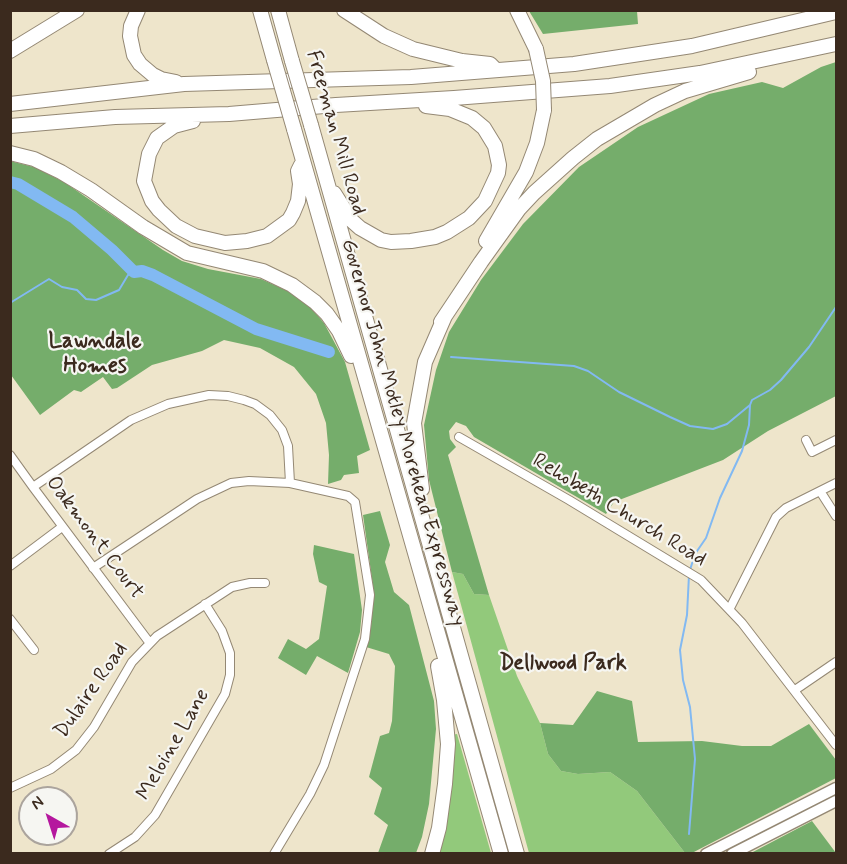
<!DOCTYPE html>
<html>
<head>
<meta charset="utf-8">
<style>
	body { margin:0 }
	#map { position:relative; width:847px; height:864px; overflow:hidden; background:#eee5cb; font-family:Mynerve,sans-serif }
	canvas { display:block }
	.frame { position:absolute; inset:0; border:12px solid #3b2a1e; pointer-events:none }
	.north { position:absolute; left:18px; top:786px; width:60px; height:60px; box-sizing:border-box; background:#f6f6f2; border:2px solid #aba49d; border-radius:50%; rotate:321deg; font-size:16px; font-weight:700; line-height:24px; text-align:center; color:#3b2a1e }
	.north::after { content:''; display:block; margin:auto; width:21px; height:27px; background:#b5179e; clip-path:polygon(50% 0,100% 100%,50% 72%,0 100%) }
</style>
</head>
<body>
<div id="map">
<canvas width="847" height="864"></canvas>
<div class="frame"></div>
<div class="north">N</div>
</div>
<script>
const ctx = document.querySelector('canvas').getContext('2d');
ctx.lineJoin = 'round';
function fill(path, color) {
  ctx.fillStyle = color;
  ctx.fill(path, 'evenodd');
}
function poly(rows) {
  const path = new Path2D();
  for (const r of rows) {
    path.moveTo(r[0], r[1]);
    for (let i = 2; i < r.length; i += 2) path.lineTo(r[i], r[i + 1]);
  }
  return path;
}
function stroke(path, color, width, dash) {
  ctx.strokeStyle = color;
  ctx.lineWidth = width;
  ctx.lineCap = dash ? 'butt' : 'round';
  ctx.setLineDash(dash || []);
  ctx.stroke(path);
}
function label(font, color, halo, rows, align = 'center') {
  ctx.font = font + ' Mynerve,sans-serif';
  ctx.lineWidth = 4.5;
  ctx.setLineDash([]);
  ctx.textBaseline = 'middle';
  ctx.strokeStyle = halo;
  ctx.fillStyle = color;
  for (const [text, x, y, turn = 0] of rows) {
    ctx.save();
    ctx.translate(x, y);
    ctx.rotate((+turn || 0) * Math.PI / 180);
    ctx.textAlign = isNaN(turn) ? turn : align;
    if (halo) ctx.strokeText(text, 0, 0);
    ctx.fillText(text, 0, 0);
    ctx.restore();
  }
}
fill(poly([
	[452,572,463,574,474,594,489,595,517,676,540,723,548,754,561,771,578,774,610,772,637,791,685,853,529,853],
	[457,734,491,853,435,854,451,735]
]), '#92c97b');
fill(poly([
	[529,11,637,11,638,24,543,34],
	[836,62,836,396,768,431,723,460,614,502,606,514,474,437,466,426,456,422,449,431,450,439,456,447,448,455,489,595,474,594,463,574,452,572,429,480,424,425,436,370,449,332,481,280,523,224,579,167,638,127,709,94,762,82,783,88,821,67],
	[10,161,34,167,64,182,163,250,182,261,208,269,261,279,290,292,310,307,324,323,345,362,370,450,357,456,359,473,344,475,341,480,328,484,329,455,326,423,316,394,294,367,260,348,224,340,202,351,152,365,117,388,112,389,103,377,81,392,74,390,40,415,11,375],
	[380,511,390,545,385,562,394,592,409,605,434,701,436,729,429,804,422,837,416,853,378,853,388,825,374,814,382,788,369,777,380,736,389,733,392,721,395,666,389,654,366,647,371,627,373,586,363,515],
	[314,545,354,554,362,610,360,632,348,673,317,656,306,675,278,658,288,639,306,649,319,639,327,586,319,582,313,554],
	[597,691,632,701,638,742,702,741,742,746,771,746,809,724,836,760,836,778,692,853,685,853,637,791,610,772,578,774,561,771,548,754,540,723,573,725],
	[812,821,836,853,751,853]
]), '#75ad6b');
stroke(poly([
	[10,303,49,279,62,287,77,290,86,299,96,300,119,290,128,275,134,272],
	[451,357,574,366,588,371,619,392,670,417,690,426,713,429,727,424,750,405,752,400,770,390,781,380,809,347,836,307],
	[690,570,695,554,706,538,720,498,742,451,749,425,750,405],
	[689,834,695,759,690,707,683,680,680,650,687,615,689,575]
]), '#82b9f2', 2);
stroke(poly([
	[10,182,18,184,73,217,112,250,134,272,142,271,153,275,256,329,329,352]
]), '#82b9f2', 12);
const minor = poly([
	[459,437,569,500,701,580,742,623,836,745],
	[806,440,812,452,836,440],
	[10,455,33,487,149,642],
	[33,487,131,420,168,404,209,395,228,396,244,400,255,404,270,415,282,430,288,446,290,483],
	[820,491,836,516],
	[10,566,62,527],
	[93,568,197,499,231,483,249,481,290,483,348,496,355,502,370,595,365,639,324,765,310,794,274,854],
	[730,608,776,517,786,508,836,483],
	[10,619,34,650],
	[795,690,836,662],
	[10,788,51,769,76,750,94,727,132,662,157,636,232,587,250,583,265,583],
	[109,854,135,837,155,815,225,694,230,675,230,653,222,631,205,604]
]);
const secondary = poly([
	[706,854,836,788],
	[732,854,836,801]
]);
const motorway = poly([
	[138,10,131,26,130,36,134,55,140,64,153,75,161,79,176,82],
	[260,10,274,60],
	[278,10,292,61],
	[344,10,384,36,413,49,462,61,490,64,494,68],
	[517,10,536,49],
	[10,51,77,10],
	[10,104,184,84,411,77,574,64,692,46,836,12],
	[193,121,174,126,157,138,149,154,144,181,152,201,159,210,176,226,195,236,225,243,247,241,267,236,289,220,293,213,298,201,300,184,298,171,301,165],
	[311,125,517,854],
	[10,126,115,117,229,114,336,105,454,98,610,86,700,73,836,44],
	[294,129,501,854],
	[10,153,34,159,61,172,91,190,143,227,187,253,263,271,292,285,315,302,327,314,339,331,351,356],
	[334,193,351,220,360,228,381,240,391,242,411,241,435,237,447,232,469,218,485,201,498,173,499,165,495,146,484,128,472,118,450,109,426,106],
	[486,241,526,172,537,143,544,110],
	[441,322,481,262,519,209,534,193,573,158,597,139,655,105,685,91,749,72],
	[422,489,414,423,425,362,445,316],
	[432,854,439,828,445,784,448,744,444,700,438,666]
]);
stroke(minor, '#948874', 10);
stroke(secondary, '#948874', 13);
stroke(motorway, '#948874', 16);
stroke(minor, '#fff', 8);
stroke(secondary, '#fff', 10);
stroke(motorway, '#fff', 14);
const motorwayBridge = poly([
	[536,49,543,81,544,110],
	[274,60,294,129],
	[292,61,311,125]
]);
stroke(motorwayBridge, '#948874', 16, []);
stroke(motorwayBridge, '#fff', 14);
label('21px', '#3b2a1e', '#f6f6f2', [
	["Freeman Mill Road",335,133,74],
	["Governor John Motley Morehead Expressway",402,433,74],
	["Rehobeth Church Road",619,511,31],
	["Oakmont Court",94,538,53],
	["Dulaire Road",92,691,-55],
	["Meloine Lane",174,745,-60]
]);
label('bold 22px', '#3b2a1e', '#f6f6f2', [
	["Lawndale",95,342],
	["Homes",95,367],
	["Dellwood Park",563,664]
]);
</script>
</body>
</html>
